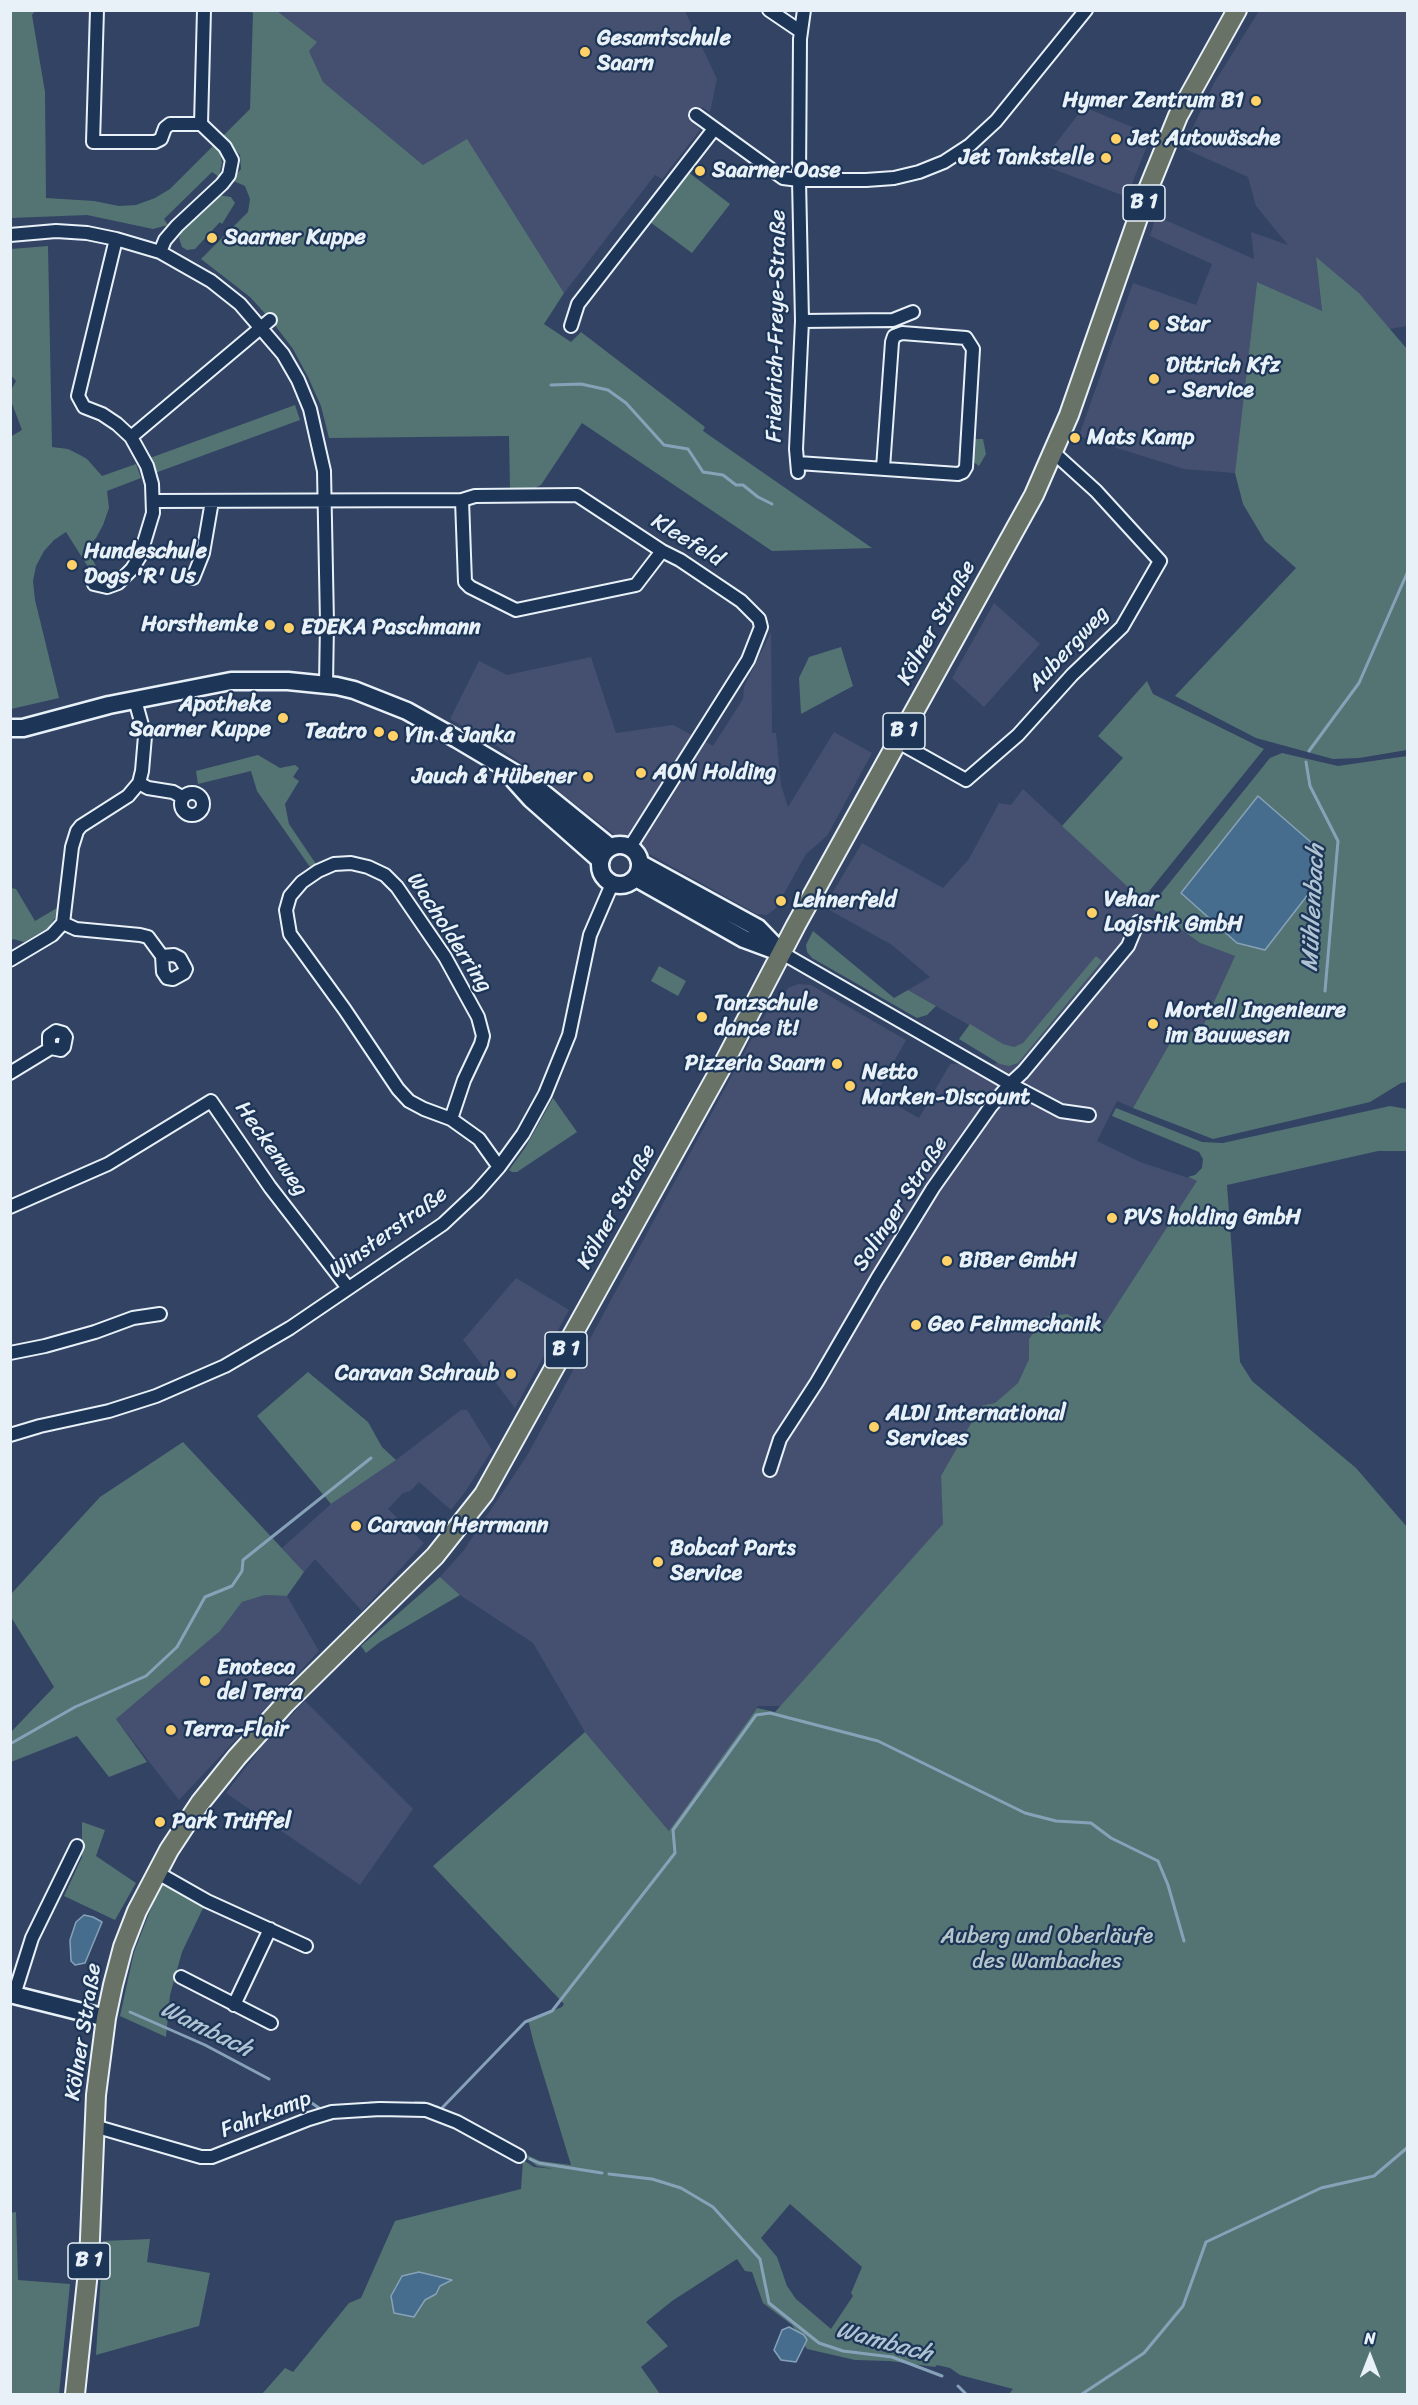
<!DOCTYPE html>
<html>
<head>
<meta charset="utf-8">
<style>
	body { margin:0 }
	#map { position:relative; width:1418px; height:2405px; overflow:hidden; background:#334364; font-family:Sriracha,sans-serif }
	canvas { display:block }
	.frame { position:absolute; inset:0; border:12px solid #e8f1f8; pointer-events:none }
	.north { position:absolute; left:1340px; top:2327px; width:60px; height:60px; -webkit-text-stroke:4px #1d3557; paint-order:stroke; rotate:0deg; font-size:16px; font-weight:700; line-height:24px; text-align:center; color:#e8f1f8 }
	.north::after { content:''; display:block; margin:auto; width:21px; height:27px; background:#e8f1f8; clip-path:polygon(50% 0,100% 100%,50% 72%,0 100%) }
</style>
</head>
<body>
<div id="map">
<canvas width="1418" height="2405"></canvas>
<div class="frame"></div>
<div class="north">N</div>
</div>
<script>
const ctx = document.querySelector('canvas').getContext('2d');
ctx.lineJoin = 'round';
function fill(path, color) {
  ctx.fillStyle = color;
  ctx.fill(path, 'evenodd');
}
function poly(rows) {
  const path = new Path2D();
  for (const r of rows) {
    if (r.length === 3) {
      path.moveTo(r[0] + r[2], r[1]);
      path.arc(r[0], r[1], r[2], 0, 2 * Math.PI);
      continue;
    }
    path.moveTo(r[0], r[1]);
    for (let i = 2; i < r.length; i += 2) path.lineTo(r[i], r[i + 1]);
  }
  return path;
}
function stroke(path, color, width, dash) {
  ctx.strokeStyle = color;
  ctx.lineWidth = width;
  ctx.lineCap = dash ? 'butt' : 'round';
  ctx.setLineDash(dash || []);
  ctx.stroke(path);
}
function label(font, color, halo, rows, align = 'center') {
  ctx.font = font + ' Sriracha,sans-serif';
  ctx.lineWidth = 4.5;
  ctx.setLineDash([]);
  ctx.textBaseline = 'middle';
  ctx.strokeStyle = halo;
  ctx.fillStyle = color;
  for (const [text, x, y, turn = 0] of rows) {
    ctx.save();
    ctx.translate(x, y);
    ctx.rotate((+turn || 0) * Math.PI / 180);
    ctx.textAlign = isNaN(turn) ? turn : align;
    if (halo) ctx.strokeText(text, 0, 0);
    ctx.fillText(text, 0, 0);
    ctx.restore();
  }
}
fill(poly([
	[277,11,685,11,717,79,710,112,702,107,691,120,700,130,662,179,655,175,564,293,467,140,424,166,323,82,309,51,316,41],
	[1259,11,1407,11,1407,326,1389,329,1360,294,1316,259,1322,312,1257,282,1235,473,1184,469,1079,436,1133,283,1196,305,1212,264,1150,236,1156,216,1254,259,1251,232,1288,245,1256,206,1248,177,1183,148,1214,83],
	[1084,107,1151,135,1127,197,1040,164],
	[994,603,1040,644,984,707,952,678],
	[771,632,772,733,776,733,781,785,788,807,834,732,872,753,827,836,806,854,776,908,767,915,757,914,615,835,531,770,490,741,450,719,479,661,507,675,591,657,616,733,673,725,713,746,743,699,744,687],
	[1023,789,1150,907,1200,943,1235,956,1203,1026,1170,1043,1133,1108,1117,1101,1097,1141,1140,1162,1198,1181,1100,1331,1067,1314,1029,1339,1029,1359,1018,1383,995,1403,941,1476,944,1524,781,1706,758,1706,670,1832,585,1732,533,1643,460,1595,440,1577,464,1550,528,1454,757,1029,772,1003,778,1005,788,988,798,984,811,985,906,1040,876,1094,919,1118,950,1064,995,1064,1009,1048,908,990,930,977,892,945,824,907,862,843,943,888,969,859,999,803,1011,805],
	[516,1278,569,1310,515,1408,463,1340],
	[461,1410,467,1410,492,1450,465,1492,451,1510,419,1482,410,1491,403,1493,388,1509,424,1543,362,1611,315,1559,304,1572,282,1548,331,1504,396,1460],
	[265,1595,287,1596,319,1651,179,1800,116,1719,219,1631,242,1602],
	[305,1701,413,1809,360,1885,226,1793,264,1744]
]), '#455070');
fill(poly([
	[10,11,35,11,32,15,45,92,46,198,94,201,119,206,136,205,155,198,170,189,214,145,220,152,222,163,219,177,212,172,164,219,168,225,153,229,87,215,11,218],
	[250,11,277,11,317,42,309,51,323,82,423,165,467,139,564,293,544,324,571,342,581,332,705,427,703,431,872,548,772,551,582,423,541,485,535,488,510,488,509,436,329,438,321,406,308,377,293,349,271,320,250,297,201,259,248,212,250,199,245,186,231,180,241,169,240,155,222,137,250,109,253,13],
	[688,172,730,204,692,253,650,222],
	[218,195,231,197,235,203,222,224,220,222,195,249,187,250,182,247,179,238,182,231],
	[48,246,52,447,68,449,80,455,87,459,102,476,136,464,141,478,107,491,109,508,103,525,96,538,86,548,96,566,90,570,66,532,54,540,44,551,36,566,33,581,35,600,59,698,11,709,10,437,22,430,11,401,11,390,16,381,10,374,11,249],
	[1316,257,1360,294,1407,349,1407,750,1359,758,1333,759,1256,738,1175,696,1296,568,1265,541,1243,504,1235,473,1257,282,1322,311],
	[295,405,300,420,155,473,150,458],
	[972,439,983,439,986,454,979,466,972,461],
	[841,647,853,686,801,714,799,678,809,657],
	[1147,681,1153,694,1264,749,1142,900,1062,826,1123,758,1098,736],
	[1282,753,1338,766,1407,756,1407,1082,1401,1083,1370,1102,1213,1139,1133,1108,1170,1043,1203,1026,1235,956,1200,943,1150,907,1270,758],
	[258,755,280,768,295,765,299,768,293,777,299,781,285,804,289,824,316,864,310,867,257,791,251,771,198,784,196,771],
	[11,888,16,889,35,921,57,908,55,918,48,928,24,942,13,939,11,941],
	[813,931,894,998,908,990,936,1006,927,1015,917,1018,812,958,807,952,806,945],
	[1096,956,1102,961,1018,1063,1009,1066,1000,1064,959,1039,970,1024,1003,1044,1014,1047,1023,1043],
	[659,966,686,981,678,996,651,981],
	[553,1098,577,1132,517,1172,512,1172,509,1170,525,1148],
	[1390,1106,1407,1109,1407,1151,1378,1151,1227,1185,1240,1362,1252,1381,1356,1468,1407,1527,1407,2394,1009,2394,1013,2389,960,2375,950,2368,937,2365,935,2367,890,2361,855,2360,807,2349,792,2325,763,2303,752,2272,745,2271,737,2259,672,2301,646,2322,668,2346,641,2367,660,2394,262,2394,285,2368,293,2372,349,2303,361,2298,395,2221,521,2189,523,2160,534,2167,554,2169,537,2166,525,2157,527,2155,540,2161,571,2165,534,2044,528,2020,562,2007,564,2004,433,1866,585,1732,669,1831,757,1708,775,1712,943,1524,941,1476,981,1406,995,1403,1018,1383,1029,1359,1029,1339,1044,1317,1067,1314,1100,1331,1197,1181,1188,1177,1195,1175,1202,1168,1203,1159,1199,1152,1112,1116,1116,1108,1202,1142,1223,1143],
	[790,2204,862,2267,851,2293,853,2296,831,2329,796,2299,787,2286,777,2257,761,2238],
	[308,1372,368,1422,382,1447,396,1460,331,1504,257,1416],
	[183,1442,304,1572,287,1596,265,1595,242,1602,220,1631,116,1719,147,1762,109,1777,77,1736,11,1762,11,1732,54,1687,11,1617,11,1594,100,1497],
	[440,1577,460,1595,380,1642,366,1653,361,1646],
	[82,1822,105,1830,96,1856,136,1883,115,1920,64,1896,82,1857],
	[161,1883,204,1906,182,1952,170,1995,166,2037,120,2016,134,1952],
	[16,2212,18,2280,70,2284,59,2394,11,2394,10,2213],
	[150,2239,147,2262,210,2273,199,2326,96,2355,103,2241]
]), '#547473');
const water = poly([
	[1258,796,1313,844,1313,888,1265,950,1237,943,1181,893,1258,796],
	[84,1915,93,1917,102,1922,85,1963,75,1965,71,1961,70,1940,76,1922,84,1915],
	[419,2272,452,2280,440,2286,436,2294,425,2300,414,2317,394,2313,391,2296,402,2276,419,2272],
	[789,2327,804,2335,807,2340,796,2362,781,2360,774,2350,782,2330,789,2327]
]);
fill(water, '#466d8e');
stroke(water, '#87a2b8', 1.5);
stroke(poly([
	[551,385,581,384,608,390,626,403,664,445,688,449,703,472,723,475,736,485,743,485,758,497,772,504],
	[1309,751,1359,683,1408,571],
	[1306,762,1310,786,1338,841,1325,991],
	[10,1744,75,1707,146,1676,177,1647,205,1597,232,1586,242,1571,243,1560,371,1458],
	[130,2012,205,2045,269,2079],
	[306,2099,319,2108],
	[370,2103,383,2103],
	[415,2103,425,2103],
	[437,2107,445,2111],
	[441,2109,525,2022,552,2011,675,1853,673,1830,756,1715,770,1713,878,1741,1025,1813,1056,1821,1091,1823,1111,1838,1158,1861,1168,1885,1184,1941],
	[530,2159,539,2163,602,2173],
	[609,2174,652,2179,681,2188,713,2207,760,2259,769,2303,819,2343,843,2351,892,2357,942,2376],
	[958,2386,966,2394],
	[1082,2394,1144,2353,1183,2306,1206,2242,1321,2188,1374,2176,1408,2147]
]), '#87a2b8', 3);
const street = poly([
	[97,10,93,142,155,142,161,139,165,128,170,124,201,124,225,147,232,160,229,175,222,184,177,226,165,240,160,252],
	[769,10,800,31],
	[696,115,783,178,799,180,866,180,894,178,919,172,944,162,970,145,996,121,1086,10],
	[201,124,204,10],
	[10,235,56,231,87,233,116,239,160,252,211,281,240,304,283,354,298,380,310,409,324,471,327,623,326,684],
	[802,321,893,320,913,312],
	[571,326,578,304,714,129],
	[131,437,270,320],
	[798,463,958,474,963,472,966,467,973,349,966,338,902,333,894,336,892,342,883,468],
	[798,472,796,449,802,321,799,180,800,39,804,10],
	[462,500,465,582,470,587,516,610,636,585,662,551],
	[154,501,462,500,475,496,577,495,662,551,680,560,741,601,759,619,761,627,748,660,630,847],
	[193,578,203,553,212,501],
	[94,584,107,587,118,583,132,569,140,556,153,513,152,484,147,466,131,437,117,424,102,414,84,407,78,396,116,239],
	[898,742,966,780,1018,735,1072,675,1122,627,1160,561,1096,491,1053,452],
	[139,783,148,788,173,792,182,797],
	[192,804,11],
	[351,863,368,867,385,875,397,887,445,957,478,1017,483,1036,481,1044,464,1080,451,1119,424,1109,409,1101,398,1089,345,1010,290,934,286,910,290,896,302,882,318,871,334,864,351,863],
	[63,923,76,929,140,935,148,937,162,956,163,972,167,978,173,979,184,973,186,969,180,958,174,955,162,956],
	[782,953,1010,1084,1061,1111,1089,1115],
	[10,960,52,935,63,923,72,847,77,831,81,826,128,796,139,783,142,771,145,736,135,700],
	[10,1073,51,1048,61,1050,64,1047,66,1037,63,1033,56,1031,49,1036,49,1044,51,1048],
	[451,1119,479,1139,499,1167],
	[10,1207,108,1164,211,1101,270,1187,348,1288],
	[10,1353,45,1346,95,1332,133,1318,160,1314],
	[10,1435,40,1426,109,1411,156,1396,225,1366,290,1328,443,1224,477,1192,499,1167,523,1134,545,1094,569,1035,590,935,612,884],
	[770,1470,780,1439,817,1382,877,1279,933,1188,991,1106,1010,1084,1023,1072,1128,946,1138,922],
	[156,1872,207,1901,306,1946],
	[181,1977,271,2023],
	[14,1995,32,1938,77,1846],
	[234,2005,270,1929],
	[94,2126,201,2157,212,2157,309,2119,332,2112,380,2109,426,2110,457,2122,519,2156]
]);
const secondary = poly([
	[10,728,23,728,109,705,231,681,288,681,337,686,354,690,407,711,457,739,531,783,610,847],
	[513,779,531,799,600,860],
	[620,865,20],
	[641,864,758,928,782,953],
	[636,878,744,939,779,952],
	[10,1994,106,2018]
]);
const primary = poly([
	[75,2394,89,2262,96,2095,106,2018,113,1985,123,1947,137,1911,169,1850,200,1803,237,1757,285,1704,435,1556,484,1494,726,1059,796,925,1034,495,1069,415,1147,192,1178,116,1237,10]
]);
stroke(street, '#e8f1f8', 16);
stroke(secondary, '#e8f1f8', 21);
stroke(primary, '#e8f1f8', 22);
stroke(street, '#1d3557', 12);
stroke(secondary, '#1d3557', 16);
stroke(primary, '#697266', 18);
for (const [x, y, r, color] of [
	[585,52,6,"#ffd166"],
	[1256,101,6,"#ffd166"],
	[1116,139,6,"#ffd166"],
	[1106,158,6,"#ffd166"],
	[700,171,6,"#ffd166"],
	[212,238,6,"#ffd166"],
	[1154,325,6,"#ffd166"],
	[1154,379,6,"#ffd166"],
	[1075,438,6,"#ffd166"],
	[72,565,6,"#ffd166"],
	[270,625,6,"#ffd166"],
	[289,628,6,"#ffd166"],
	[283,718,6,"#ffd166"],
	[379,732,6,"#ffd166"],
	[393,736,6,"#ffd166"],
	[641,773,6,"#ffd166"],
	[588,777,6,"#ffd166"],
	[781,901,6,"#ffd166"],
	[1092,913,6,"#ffd166"],
	[702,1017,6,"#ffd166"],
	[1153,1024,6,"#ffd166"],
	[837,1064,6,"#ffd166"],
	[850,1086,6,"#ffd166"],
	[1112,1218,6,"#ffd166"],
	[947,1261,6,"#ffd166"],
	[916,1325,6,"#ffd166"],
	[511,1374,6,"#ffd166"],
	[874,1427,6,"#ffd166"],
	[356,1526,6,"#ffd166"],
	[658,1562,6,"#ffd166"],
	[205,1681,6,"#ffd166"],
	[171,1730,6,"#ffd166"],
	[160,1822,6,"#ffd166"]
]) {
  const dot = new Path2D();
  dot.arc(x, y, r, 0, 2 * Math.PI);
  ctx.fillStyle = color;
  ctx.fill(dot);
  stroke(dot, '#1d3557', 2);
}
for (const [x, y, w] of [
	[1144,203,42],
	[904,731,42],
	[566,1350,42],
	[89,2261,42]
]) {
  const box = new Path2D();
  box.roundRect(x - w / 2, y - 18, w, 36, 4.5);
  ctx.fillStyle = '#1d3557';
  ctx.fill(box);
  stroke(box, '#e8f1f8', 1.5);
}
label('bold 21px', '#e8f1f8', null, [
	["B 1",1144,203],
	["B 1",904,731],
	["B 1",566,1350],
	["B 1",89,2261]
]);
label('bold 22px', '#e8f1f8', '#1d3557', [
	["Gesamtschule",597,39],
	["Saarn",597,64],
	["Hymer Zentrum B1",1244,101,"right"],
	["Jet Autowäsche",1128,139],
	["Jet Tankstelle",1094,158,"right"],
	["Saarner Oase",712,171],
	["Saarner Kuppe",224,238],
	["Star",1166,325],
	["Dittrich Kfz",1166,366],
	["- Service",1166,391],
	["Mats Kamp",1087,438],
	["Hundeschule",84,552],
	["Dogs 'R' Us",84,577],
	["Horsthemke",258,625,"right"],
	["EDEKA Paschmann",301,628],
	["Apotheke",271,705,"right"],
	["Saarner Kuppe",271,730,"right"],
	["Teatro",367,732,"right"],
	["Yin & Janka",405,736],
	["AON Holding",653,773],
	["Jauch & Hübener",576,777,"right"],
	["Vehar",1104,900],
	["Logistik GmbH",1104,925],
	["Lehnerfeld",793,901],
	["Tanzschule",714,1004],
	["dance it!",714,1029],
	["Mortell Ingenieure",1165,1011],
	["im Bauwesen",1165,1036],
	["Pizzeria Saarn",825,1064,"right"],
	["Netto",862,1073],
	["Marken-Discount",862,1098],
	["PVS holding GmbH",1124,1218],
	["BiBer GmbH",959,1261],
	["Geo Feinmechanik",928,1325],
	["Caravan Schraub",499,1374,"right"],
	["ALDI International",886,1414],
	["Services",886,1439],
	["Caravan Herrmann",368,1526],
	["Bobcat Parts",670,1549],
	["Service",670,1574],
	["Enoteca",217,1668],
	["del Terra",217,1693],
	["Terra-Flair",183,1730],
	["Park Trüffel",172,1822]
], 'left');
label('22px', '#e8f1f8', '#1d3557', [
	["Friedrich-Freye-Straße",777,326,-89],
	["Kleefeld",687,541,32],
	["Kölner Straße",937,623,-61],
	["Aubergweg",1069,649,-47],
	["Wacholderring",449,933,57],
	["Heckenweg",271,1149,55],
	["Solinger Straße",901,1204,-57],
	["Kölner Straße",617,1207,-61],
	["Winsterstraße",389,1233,-36],
	["Kölner Straße",84,2032,-81],
	["Fahrkamp",266,2115,-21]
]);
label('22px', '#b4c5c9', '#1d3557', [
	["Auberg und Oberläufe",1047,1937],
	["des Wambaches",1047,1962]
]);
label('italic 24px', '#afc3d3', '#1d3557', [
	["Mühlenbach",1314,908,-87],
	["Wambach",206,2030,26],
	["Wambach",884,2343,15]
]);
</script>
</body>
</html>
